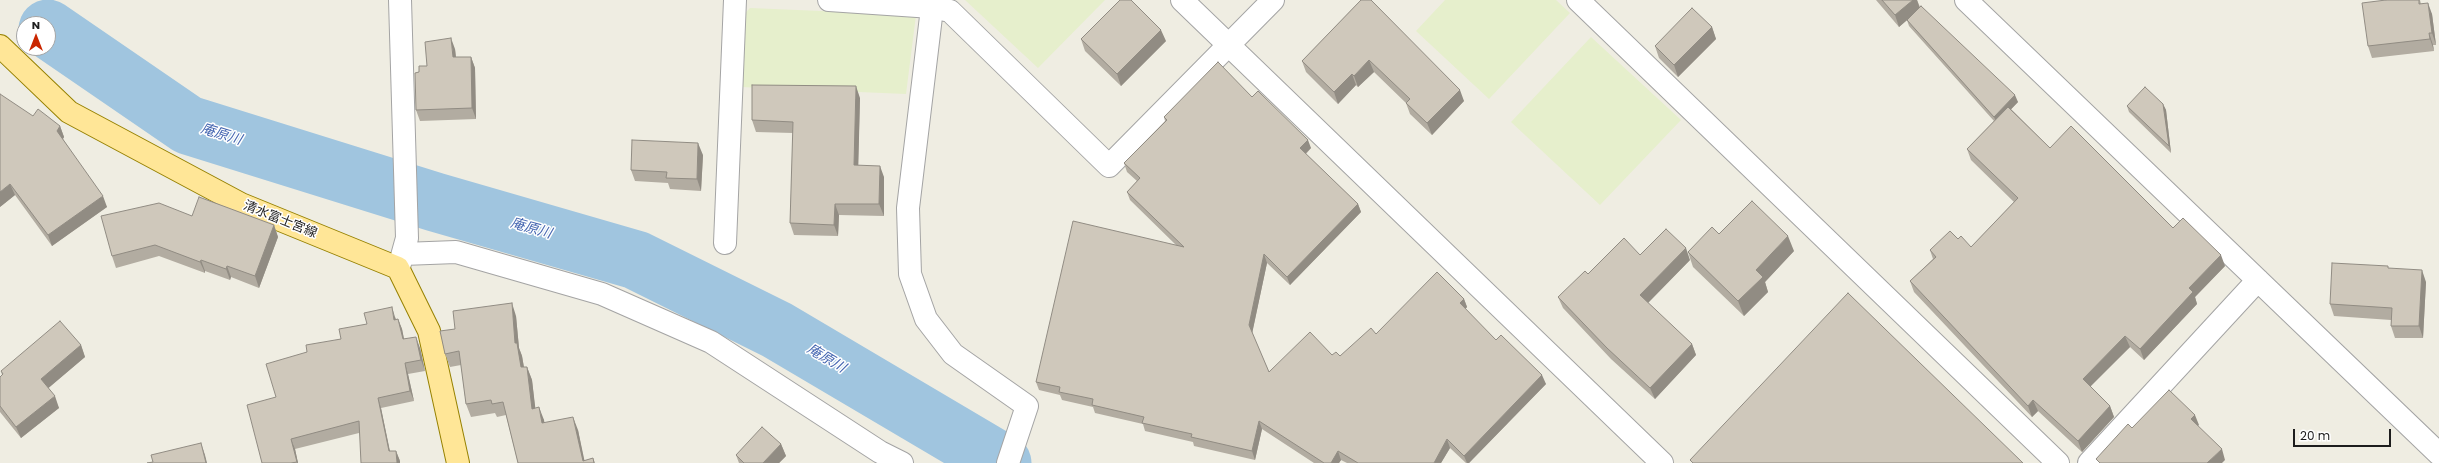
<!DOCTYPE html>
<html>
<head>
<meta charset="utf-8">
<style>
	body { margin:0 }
	#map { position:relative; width:2439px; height:463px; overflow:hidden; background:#efede2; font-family:Poppins,sans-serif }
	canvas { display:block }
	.north { position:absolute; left:16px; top:16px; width:40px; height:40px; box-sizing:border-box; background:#fff; border:1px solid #a5a5a5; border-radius:50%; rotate:0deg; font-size:11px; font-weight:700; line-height:16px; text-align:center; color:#1d1d1d }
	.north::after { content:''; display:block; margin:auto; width:14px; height:18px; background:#ca2600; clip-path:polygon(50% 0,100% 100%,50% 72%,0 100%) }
	.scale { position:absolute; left:2293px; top:429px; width:98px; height:18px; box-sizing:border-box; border:2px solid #1d1d1d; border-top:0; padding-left:5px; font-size:12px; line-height:14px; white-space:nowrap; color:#1d1d1d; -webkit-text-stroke:3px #fff; paint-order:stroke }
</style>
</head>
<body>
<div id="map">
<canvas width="2439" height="463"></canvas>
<div class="north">N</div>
<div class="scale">20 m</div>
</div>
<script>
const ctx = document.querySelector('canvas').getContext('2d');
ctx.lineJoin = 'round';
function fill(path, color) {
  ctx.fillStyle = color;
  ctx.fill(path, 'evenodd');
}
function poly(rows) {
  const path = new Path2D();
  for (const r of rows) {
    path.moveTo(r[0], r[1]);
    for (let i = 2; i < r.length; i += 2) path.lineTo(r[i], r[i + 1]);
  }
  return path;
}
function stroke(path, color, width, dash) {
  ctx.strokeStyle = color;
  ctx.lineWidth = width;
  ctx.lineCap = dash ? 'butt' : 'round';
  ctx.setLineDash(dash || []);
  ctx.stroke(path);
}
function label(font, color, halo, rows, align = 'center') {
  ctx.font = font + ' Poppins,"Noto Sans JP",sans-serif';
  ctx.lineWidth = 3;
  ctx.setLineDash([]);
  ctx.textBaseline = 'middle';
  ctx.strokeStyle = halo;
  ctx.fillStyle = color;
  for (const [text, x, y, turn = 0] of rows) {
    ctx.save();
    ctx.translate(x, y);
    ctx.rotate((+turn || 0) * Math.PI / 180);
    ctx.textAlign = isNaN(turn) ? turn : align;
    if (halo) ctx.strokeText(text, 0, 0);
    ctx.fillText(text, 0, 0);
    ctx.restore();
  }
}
fill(poly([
	[965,0,1105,0,1038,68],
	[1445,0,1556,0,1570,13,1489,99,1416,31],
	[750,8,916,15,906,94,741,87,743,15],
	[1591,37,1681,120,1600,205,1511,122]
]), '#e6efcc');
stroke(poly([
	[48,29,188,125,435,202,636,260,777,330,1002,463]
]), '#a0c5df', 59);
const minor = poly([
	[829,0,932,7,950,11,1109,166,1273,0],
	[933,0,908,208,910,274,926,319,953,354,1027,406,1008,463],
	[1182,0,1662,463],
	[1578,0,2058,463],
	[1966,0,2439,454],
	[725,243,735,0],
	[403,254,456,252,602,294,711,342,880,452,902,463],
	[399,267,407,238,400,0],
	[2089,463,2258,280]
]);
const primary = poly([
	[0,46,69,112,241,204,398,268,429,331,458,463]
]);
stroke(minor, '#a4a4a4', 24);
stroke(primary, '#968100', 24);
stroke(minor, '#fff', 22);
stroke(primary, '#ffe697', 22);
fill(poly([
	[1361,0,1464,101,1432,135,1410,114,1406,103,1374,72,1358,87,1356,85,1338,104,1306,72,1302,61],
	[1876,0,1917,0,1920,7,2018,102,2011,109,2050,148,2173,228,2225,266,2195,297,2197,304,2144,360,2130,347,2090,386,2110,406,2114,417,2082,452,2038,411,2032,417,1914,292,1910,281,1933,259,1930,250,1958,239,1971,247,2014,202,1971,160,1967,149,1994,121,1909,26,1907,20,1899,27],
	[2386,0,2420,0,2421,4,2432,14,2436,45,2433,45,2434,51,2372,58,2368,46],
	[1712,27,1716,39,1678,77,1659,58,1655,46],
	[1081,39,1166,41,1121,86,1085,51],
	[455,49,456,57,471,57,475,68,476,119,420,121,416,110,419,72,427,66],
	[1252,97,1311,148,1306,154,1358,204,1361,212,1290,285,1267,263,1252,333,1269,372,1332,355,1340,356,1376,334,1464,299,1467,307,1465,309,1496,340,1546,384,1469,463,1466,463,1450,448,1441,463,1347,463,1341,460,1339,463,1314,463,1262,429,1255,460,1194,446,1193,442,1145,431,1143,424,1095,413,1093,407,1062,400,1060,395,1039,390,1036,382,1176,245,1130,200,1127,192,1137,181,1127,172,1124,163,1165,121,1164,117],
	[860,98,858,165,884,177,884,216,839,215,838,236,794,235,790,223,793,133,756,132,752,120],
	[2163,104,2166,110,2171,153,2129,112,2127,106],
	[33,116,60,126,64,137,63,139,107,207,52,246,15,195,0,207],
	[703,155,701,191,670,189,668,183,635,181,631,170],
	[192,216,274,225,278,237,259,288,231,277,230,280,205,271,205,273,159,256,116,268,112,256],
	[1719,234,1794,251,1765,282,1768,292,1744,316,1693,267,1688,252],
	[1640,255,1690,260,1648,303,1692,344,1696,355,1655,399,1611,359,1563,308,1558,297],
	[2389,268,2426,282,2423,338,2395,338,2391,326,2391,320,2334,316,2330,304],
	[516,316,519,348,522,356,524,367,527,367,532,380,535,408,544,420,544,423,578,430,584,461,593,458,595,463,518,463,506,415,497,417,495,413,471,417,466,404,461,365,450,367,445,354,455,329],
	[395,317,396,319,398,319,402,329,404,339,420,348,425,371,408,374,414,401,381,408,390,451,396,451,400,461,359,433,295,449,298,463,262,463,276,397,307,352,341,339,367,324],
	[81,345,85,357,48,388,59,408,21,438,0,412,0,377,2,375,1,371],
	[781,444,786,456,779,463,739,463,736,455]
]), '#b2aca1');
fill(poly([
	[1913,0,1917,0,1920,9,1899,27,1895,15],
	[2428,3,2432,14,2436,45,2432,33],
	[1712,27,1716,39,1678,77,1674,65],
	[1161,30,1166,41,1121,86,1117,74],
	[2429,33,2433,45,2434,51,2430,39],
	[451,38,455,49,457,68,453,57],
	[471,57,475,68,476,119,472,108],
	[1369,60,1374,72,1358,87,1354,76],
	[1352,74,1356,85,1338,104,1334,92],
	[856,86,860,98,858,177,854,165],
	[1460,90,1464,101,1432,135,1427,123],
	[2015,95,2018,102,1997,124,1994,117],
	[2163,104,2166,110,2171,153,2169,146],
	[60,126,64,137,61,142,57,131],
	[1308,140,1311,148,1303,156,1300,148],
	[698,143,703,155,701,191,697,179],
	[880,166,884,177,884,216,879,204],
	[10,184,15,195,0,207,0,192],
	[103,196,107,207,52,246,48,235],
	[835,204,839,215,838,236,834,225],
	[1358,204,1361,212,1290,285,1287,277],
	[274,225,278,237,259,288,255,276],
	[1788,236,1794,251,1765,282,1768,292,1744,316,1738,301,1756,270],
	[1686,248,1690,260,1644,307,1640,295],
	[1264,254,1267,263,1252,334,1249,325],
	[2221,255,2225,266,2195,297,2197,304,2144,360,2140,349,2189,288],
	[201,260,205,271,205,273,200,262],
	[227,266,231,277,230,280,226,269],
	[2422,270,2426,282,2423,338,2419,326],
	[1464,299,1467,307,1463,312,1460,303],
	[512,303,516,316,519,348,522,356,526,380,521,367,515,343],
	[392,307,395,317,398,330,394,320],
	[398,319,402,329,406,349,403,339],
	[2125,336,2130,347,2087,390,2083,379],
	[416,337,420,348,425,371,421,360],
	[1692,344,1696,355,1655,399,1650,388],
	[81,345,85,357,45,391,41,379],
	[405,363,408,374,414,401,410,391],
	[527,367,532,380,537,422,532,409],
	[1542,375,1546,384,1469,463,1467,463,1464,456],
	[55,396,59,408,21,438,16,427],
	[378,398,381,408,392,462,389,451],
	[2033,400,2038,411,2032,417,2028,406],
	[2110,406,2114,417,2082,452,2078,441],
	[539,407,544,420,547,436,542,423],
	[2195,415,2199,425,2195,429,2191,419],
	[573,417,578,430,585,463,583,463],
	[1259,421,1262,429,1255,460,1252,451],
	[291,439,295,449,298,463,297,463,297,462],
	[1447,439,1450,448,1441,463,1434,463],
	[201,443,205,455,207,463,206,463],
	[781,444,786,456,779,463,763,463],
	[2222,449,2225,460,2222,463,2207,463],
	[396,451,400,461,400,463,397,463],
	[1338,451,1341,460,1339,463,1331,463]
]), '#918c83');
const building = poly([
	[1120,0,1131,0,1161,30,1117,74,1081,39,1120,0],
	[1361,0,1371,0,1460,90,1427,123,1406,103,1410,99,1369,60,1354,76,1352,74,1334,92,1302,61,1361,0],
	[1882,0,1913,0,1895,15,1882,0],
	[2386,0,2419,0,2419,4,2428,3,2432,33,2429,33,2430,39,2368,46,2362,3,2386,0],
	[1921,6,2015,95,1994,117,1907,20,1921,6],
	[1692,8,1712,27,1674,65,1655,46,1692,8],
	[451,38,453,57,471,57,472,108,416,110,415,73,419,72,419,66,427,66,425,42,451,38],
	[1218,62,1252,97,1258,91,1308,140,1300,148,1358,204,1287,277,1264,254,1249,325,1269,372,1310,332,1332,355,1336,352,1340,356,1371,328,1376,334,1437,272,1464,299,1460,303,1496,340,1501,335,1542,375,1464,456,1447,439,1434,463,1358,463,1338,451,1331,463,1324,463,1259,421,1252,451,1191,437,1192,434,1142,423,1144,417,1092,405,1093,399,1059,392,1060,387,1036,382,1073,221,1184,247,1127,192,1140,178,1124,163,1167,120,1164,117,1218,62],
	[752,85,856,86,854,165,880,166,879,204,835,204,834,225,790,223,793,122,752,120,752,85],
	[2145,87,2163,104,2169,146,2127,106,2145,87],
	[0,94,33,116,38,109,60,126,57,131,103,196,48,235,10,184,0,192,0,94],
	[2008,107,2050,148,2071,126,2173,228,2183,218,2221,255,2189,288,2193,292,2140,349,2125,336,2083,379,2110,406,2078,441,2033,400,2028,406,1910,281,1936,257,1930,250,1950,231,1958,239,1961,236,1971,247,2018,198,1967,149,2008,107],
	[632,140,698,143,697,179,666,178,667,172,631,170,632,140],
	[199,197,274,225,255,276,227,266,226,269,201,260,200,262,155,245,112,256,101,216,159,203,192,216,199,197],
	[1752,201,1788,236,1756,270,1763,277,1738,301,1688,252,1712,227,1719,234,1752,201],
	[1666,229,1686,248,1640,295,1692,344,1650,388,1607,348,1558,297,1585,271,1588,274,1624,238,1640,255,1666,229],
	[2332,263,2388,266,2388,268,2422,270,2419,326,2391,326,2392,308,2330,304,2332,263],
	[1848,293,2023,463,1693,463,1690,460,1848,293],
	[512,303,515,343,517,343,521,367,527,367,532,409,539,407,542,423,573,417,583,461,593,458,594,463,518,463,503,402,492,404,491,400,466,404,459,351,445,354,440,331,455,329,453,311,512,303],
	[392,307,394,320,398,319,403,339,416,337,421,360,405,363,410,391,378,398,389,451,396,451,397,463,361,463,359,421,291,439,297,462,291,463,262,463,247,405,276,397,266,364,307,352,306,345,341,339,339,329,367,324,364,313,392,307],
	[60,321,81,345,41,379,55,396,16,427,0,406,0,377,3,374,1,371,60,321],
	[2169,390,2195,415,2191,419,2222,449,2207,463,2100,463,2096,459,2128,424,2132,428,2169,390],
	[762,427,781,444,763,463,744,463,736,455,762,427],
	[201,443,206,463,147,463,153,462,151,455,201,443]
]);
fill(building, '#cfc8bb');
stroke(building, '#918c83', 1);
label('13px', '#1d1d1d', '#fff', [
	["清水富士宮線",280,220,22]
]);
label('italic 14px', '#4566b1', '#fff', [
	["庵原川",221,135,17],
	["庵原川",531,229,16],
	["庵原川",826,359,31]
]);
</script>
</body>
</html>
